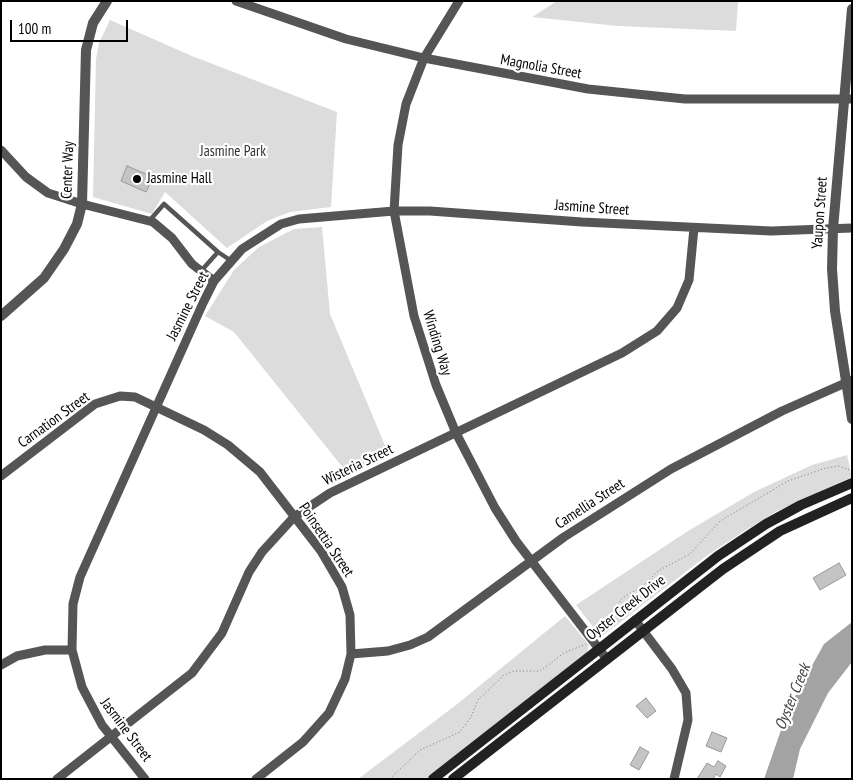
<!DOCTYPE html>
<html>
<head>
<meta charset="utf-8">
<style>
	body { margin:0 }
	#map { position:relative; width:853px; height:780px; overflow:hidden; background:#fff; font-family:"PT Sans Narrow",sans-serif }
	canvas { display:block }
	.frame { position:absolute; inset:0; border:2px solid #000; pointer-events:none }
	.scale { position:absolute; left:10px; top:20px; width:118px; height:22px; box-sizing:border-box; border:2px solid #000; border-top:0; padding-left:6px; font-size:15px; line-height:18px; white-space:nowrap; color:#000; -webkit-text-stroke:4px #fff; paint-order:stroke }
</style>
</head>
<body>
<div id="map">
<canvas width="853" height="780"></canvas>
<div class="frame"></div>
<div class="scale">100 m</div>
</div>
<script>
const ctx = document.querySelector('canvas').getContext('2d');
ctx.lineJoin = 'round';
function fill(path, color) {
  ctx.fillStyle = color;
  ctx.fill(path, 'evenodd');
}
function poly(rows) {
  const path = new Path2D();
  for (const r of rows) {
    path.moveTo(r[0], r[1]);
    for (let i = 2; i < r.length; i += 2) path.lineTo(r[i], r[i + 1]);
  }
  return path;
}
function stroke(path, color, width, dash) {
  ctx.strokeStyle = color;
  ctx.lineWidth = width;
  ctx.lineCap = dash ? 'butt' : 'round';
  ctx.setLineDash(dash || []);
  ctx.stroke(path);
}
function label(font, color, halo, rows, align = 'center') {
  ctx.font = font + ' "PT Sans Narrow",sans-serif';
  ctx.lineWidth = 4.5;
  ctx.setLineDash([]);
  ctx.textBaseline = 'middle';
  ctx.strokeStyle = halo;
  ctx.fillStyle = color;
  for (const [text, x, y, turn = 0] of rows) {
    ctx.save();
    ctx.translate(x, y);
    ctx.rotate((+turn || 0) * Math.PI / 180);
    ctx.textAlign = isNaN(turn) ? turn : align;
    if (halo) ctx.strokeText(text, 0, 0);
    ctx.fillText(text, 0, 0);
    ctx.restore();
  }
}
fill(poly([
	[557,1,738,1,736,31,618,26,532,17],
	[110,20,192,56,337,112,331,207,290,212,267,221,227,248,165,192,152,214,93,197,96,59,99,43],
	[322,227,330,314,389,455,348,474,234,332,205,316,234,270,259,247,294,229],
	[847,455,852,477,777,511,746,530,709,554,601,637,576,605,688,531,754,492,812,465],
	[565,616,589,645,587,652,426,779,358,779,456,705]
]), '#dcdcdc');
fill(poly([
	[852,622,852,662,828,693,800,749,793,779,764,779,789,707,824,644]
]), '#a3a3a3');
const building = poly([
	[127,166,153,177,146,192,121,181,127,166],
	[839,563,846,575,820,590,813,578,839,563],
	[646,698,656,711,647,718,636,706,646,698],
	[712,732,727,738,721,752,706,746,712,732],
	[640,747,649,752,639,770,630,765,640,747],
	[718,761,726,766,720,777,716,774,713,779,697,779,707,763,714,767,718,761]
]);
fill(building, '#c4c4c4');
stroke(building, '#999', 1);
stroke(poly([
	[598,634,610,619,622,598,642,587,658,571,690,554,720,521,788,481,826,468,839,466,852,471],
	[390,779,420,750,460,732,471,717,478,700,504,675,514,671,540,671,564,653,586,644]
]), '#777', 1, [1, 2.5]);
stroke(poly([
	[150,220,164,204,218,252],
	[201,271,218,252,230,260]
]), '#555', 4.5);
stroke(poly([
	[236,1,346,39,424,58,588,89,685,99,852,99],
	[459,1,424,58,406,104,398,145,394,211,414,316,436,385,456,433,495,508,516,541,606,658],
	[1,150,26,177,48,193,82,204,153,222,172,238,192,264,214,281],
	[1,476,95,404,120,396,135,397,204,430,228,445,260,472,321,551,342,587,350,615,351,654,345,679,329,713,303,742,256,779],
	[635,620,672,669,686,693,688,720,674,779],
	[351,654,388,651,410,645,428,637,564,537,671,469,782,411,852,380],
	[1,665,17,656,45,650,72,650],
	[57,779,192,673,222,633,249,572,262,552,294,517,330,493,622,353,657,331,677,308,689,280,694,228],
	[145,779,102,725,82,687,72,650,73,604,80,577,203,303,214,281,242,249,281,224,299,219,394,211,430,211,582,222,771,231,852,228]
]), '#555', 9);
stroke(poly([
	[852,9,833,229,832,269,835,311,852,419],
	[1,316,44,278,64,249,77,224,82,204,86,50,93,23,107,1]
]), '#555', 10);
stroke(poly([
	[433,779,718,556,766,524,801,505,852,483],
	[453,779,723,569,780,531,852,498]
]), '#222', 10);
for (const [x, y, r, color] of [
	[137,179,5,"#000"]
]) {
  const dot = new Path2D();
  dot.arc(x, y, r, 0, 2 * Math.PI);
  ctx.fillStyle = color;
  ctx.fill(dot);
  stroke(dot, '#fff', 2);
}
label('15px', '#000', '#fff', [
	["Magnolia Street",541,67,10],
	["Center Way",68,170,-88],
	["Jasmine Street",592,208,4],
	["Yaupon Street",820,213,-86],
	["Jasmine Street",188,306,-63],
	["Winding Way",437,343,73],
	["Carnation Street",54,420,-36],
	["Wisteria Street",358,465,-26],
	["Camellia Street",590,504,-33],
	["Poinsettia Street",326,540,56],
	["Oyster Creek Drive",626,608,-38],
	["Jasmine Street",126,730,53]
]);
label('15px', '#333', '#fff', [
	["Jasmine Park",233,152]
]);
label('15px', '#000', '#fff', [
	["Jasmine Hall",147,179]
], 'left');
label('italic 16px', '#444', '#fff', [
	["Oyster Creek",793,697,-68]
]);
</script>
</body>
</html>
